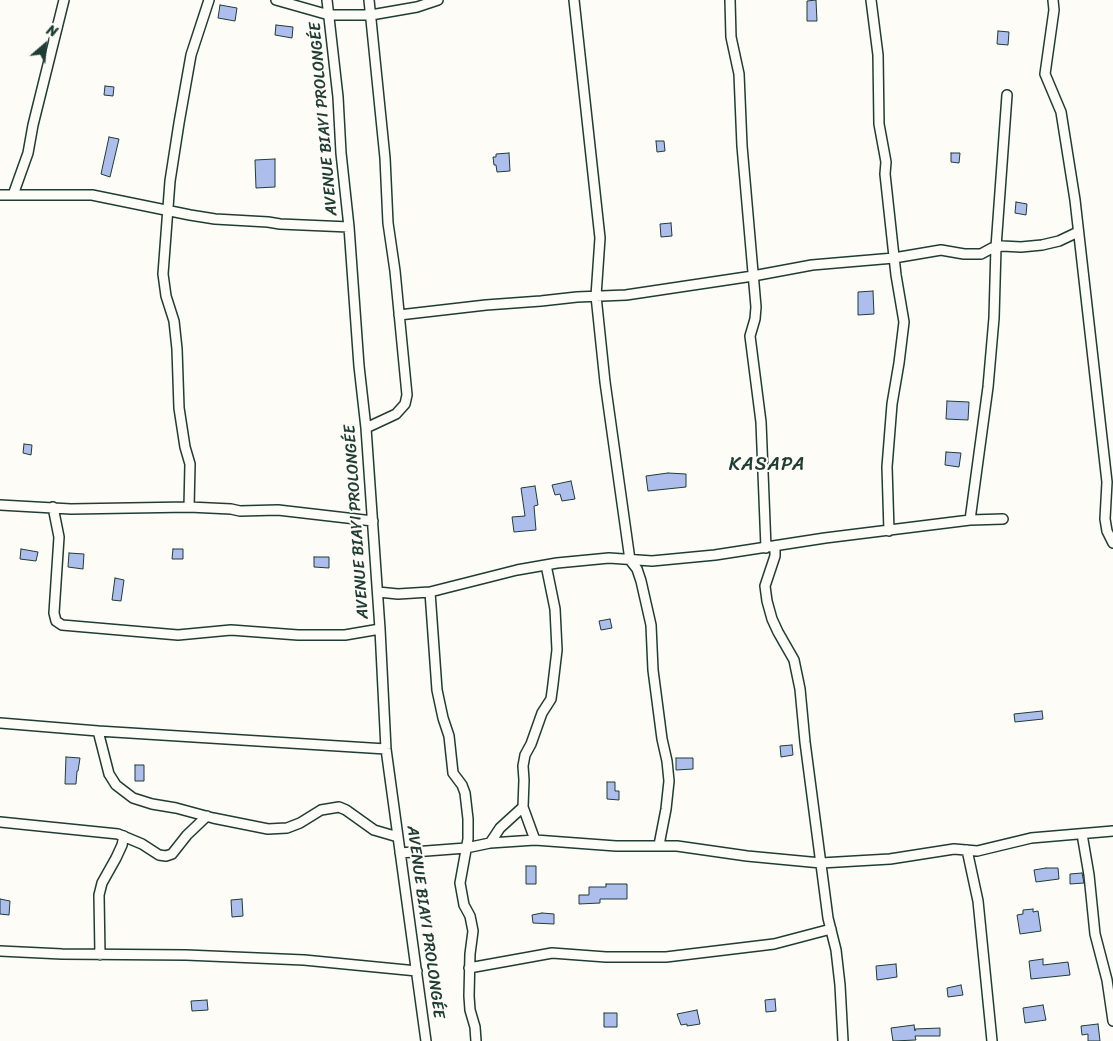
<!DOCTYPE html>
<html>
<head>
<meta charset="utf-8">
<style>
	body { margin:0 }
	#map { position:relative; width:1113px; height:1041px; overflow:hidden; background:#fdfcf7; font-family:Sriracha,sans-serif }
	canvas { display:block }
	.north { position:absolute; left:20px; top:20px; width:50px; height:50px; -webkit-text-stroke:4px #fdfcf7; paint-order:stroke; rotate:27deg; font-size:14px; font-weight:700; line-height:20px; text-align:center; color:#1f3d34 }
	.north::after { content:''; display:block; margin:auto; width:18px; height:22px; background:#1f3d34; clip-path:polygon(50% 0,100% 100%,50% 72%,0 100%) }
</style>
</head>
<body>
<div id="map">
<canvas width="1113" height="1041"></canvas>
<div class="north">N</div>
</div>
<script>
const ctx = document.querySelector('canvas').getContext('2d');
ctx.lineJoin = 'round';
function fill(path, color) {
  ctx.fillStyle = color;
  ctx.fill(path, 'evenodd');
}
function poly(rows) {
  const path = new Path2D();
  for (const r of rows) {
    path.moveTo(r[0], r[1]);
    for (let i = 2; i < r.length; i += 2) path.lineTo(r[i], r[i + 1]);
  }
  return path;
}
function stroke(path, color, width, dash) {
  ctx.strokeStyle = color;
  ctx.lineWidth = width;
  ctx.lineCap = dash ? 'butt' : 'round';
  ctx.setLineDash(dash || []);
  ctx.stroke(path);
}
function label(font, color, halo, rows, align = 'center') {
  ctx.font = font + ' Sriracha,sans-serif';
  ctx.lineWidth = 4;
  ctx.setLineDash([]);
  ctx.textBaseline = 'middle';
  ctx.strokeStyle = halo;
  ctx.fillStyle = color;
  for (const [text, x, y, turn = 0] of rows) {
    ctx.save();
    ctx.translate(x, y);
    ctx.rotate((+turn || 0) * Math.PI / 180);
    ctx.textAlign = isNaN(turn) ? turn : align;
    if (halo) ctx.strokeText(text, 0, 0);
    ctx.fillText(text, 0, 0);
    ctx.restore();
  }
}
const building = poly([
	[816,0,817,21,807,21,807,1,816,0],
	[220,5,237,8,235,21,218,18,220,5],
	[276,25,293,27,292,38,275,35,276,25],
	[998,31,1009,32,1008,45,997,44,998,31],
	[105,86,114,87,113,96,104,95,105,86],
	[109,137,119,139,110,177,101,174,109,137],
	[656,141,664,141,665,151,657,152,656,141],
	[509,153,510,171,497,172,496,165,494,165,493,157,496,157,496,154,509,153],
	[951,153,960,153,959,163,951,162,951,153],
	[275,159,275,187,256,188,255,160,275,159],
	[1016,202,1027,204,1026,215,1015,213,1016,202],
	[671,223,672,236,661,237,660,224,671,223],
	[873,291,874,314,858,315,858,292,873,291],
	[947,401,969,402,968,420,946,419,947,401],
	[24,444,32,445,31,455,23,453,24,444],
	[946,452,961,453,959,467,945,465,946,452],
	[668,473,686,474,686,487,648,491,646,476,668,473],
	[571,481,575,499,562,501,560,494,555,495,552,485,571,481],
	[535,486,538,505,534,506,536,530,514,532,512,517,525,516,521,488,535,486],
	[21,549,38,552,36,561,20,559,21,549],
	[173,549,183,549,183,559,172,559,173,549],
	[69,553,84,554,83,569,68,567,69,553],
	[314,557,329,557,329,568,314,567,314,557],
	[115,578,124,580,121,601,112,600,115,578],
	[610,619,612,628,601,630,599,621,610,619],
	[1042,711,1043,719,1015,722,1014,714,1042,711],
	[792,745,793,755,781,757,780,746,792,745],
	[66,757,80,758,78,771,77,771,76,784,65,784,66,757],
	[676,758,693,758,693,769,676,770,676,758],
	[135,765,144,765,144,781,135,781,135,765],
	[607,782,615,782,615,791,619,791,619,800,607,799,607,782],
	[526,866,536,866,536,884,526,884,526,866],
	[1046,868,1058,868,1059,879,1036,882,1034,870,1046,868],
	[1082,873,1084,883,1070,884,1070,874,1082,873],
	[606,884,627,884,627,899,600,899,600,903,579,904,579,895,589,895,589,887,606,887,606,884],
	[0,899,10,901,9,915,0,914,0,899],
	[242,899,243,916,232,917,231,900,242,899],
	[1033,909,1033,912,1038,911,1041,931,1020,934,1017,915,1023,914,1023,910,1033,909],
	[542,913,554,914,554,924,533,923,532,915,542,913],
	[1043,959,1043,965,1068,962,1070,975,1031,979,1029,961,1043,959],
	[896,964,897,977,877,980,876,966,896,964],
	[961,985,963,995,948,997,947,988,961,985],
	[775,999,776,1011,766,1012,765,1000,775,999],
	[207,1000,208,1010,192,1011,191,1001,207,1000],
	[1043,1005,1046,1020,1025,1023,1023,1008,1043,1005],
	[697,1010,700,1024,687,1026,687,1024,681,1025,677,1014,697,1010],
	[604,1013,617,1013,617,1027,604,1027,604,1013],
	[1098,1024,1100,1041,1088,1041,1088,1034,1082,1035,1081,1026,1098,1024],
	[914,1025,915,1031,915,1029,940,1028,940,1036,915,1036,916,1040,893,1041,891,1028,914,1025]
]);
fill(building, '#adbeed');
stroke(building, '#1f3d34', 1);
const minor = poly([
	[276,0,329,15,371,15,417,7,438,0],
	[327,0,338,97,341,153,349,227,359,366,366,428,380,629,386,749,426,1041],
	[574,0,600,238,596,296,605,382,630,560,637,569,641,581,651,625,653,670,662,739,667,761,669,781,666,809,659,845],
	[730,0,731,37,739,74,742,146,756,307,755,319,750,336,761,422,766,548],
	[871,0,878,55,879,124,886,162,885,174,896,275,904,322,899,363,892,404,887,467,889,531],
	[1053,0,1054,10,1045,74,1061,112,1075,200,1107,482,1105,519,1107,531,1113,543],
	[0,195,92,195,190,215,215,219,268,222,280,224,349,227],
	[13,195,28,153,33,125,64,0],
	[399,315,486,305,541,301,577,297,626,295,753,276,812,265,894,258,941,250,964,254,981,254,992,248,1002,246,1021,247,1042,245,1059,241,1078,232],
	[366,428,396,414,405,404,407,395,395,271,388,223,385,158,369,0],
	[0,505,71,509,189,507,231,509,240,511,278,510,373,521],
	[53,507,59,537,54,613,56,621,62,625,178,635,231,630,298,635,345,635,380,629],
	[189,507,190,464,185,447,179,408,177,349,174,321,166,296,163,274,170,181,179,123,191,55,209,0],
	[970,520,988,387,994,318,996,247,1007,95],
	[775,547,775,556,765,586,767,601,772,619,778,632,794,660,800,689,805,742,828,918,836,950,840,985,843,1041],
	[378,592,398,594,430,592,517,570,557,563,609,558,652,561,715,555,825,538,970,520,1003,519],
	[430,592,437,690,443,718,449,736,453,773,462,785,465,793,468,819,468,839,460,883,464,905,470,916,473,931,470,954,469,996,470,1010,475,1027,476,1041],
	[0,723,98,731,109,774,116,785,133,798,152,804,176,808,213,818,268,829,287,828,300,823,321,810,339,807,346,810,374,830,398,837],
	[98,731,386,749],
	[0,822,118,834,142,844,159,855,166,856,172,854,187,835,207,816],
	[1082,834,1089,875,1095,934,1107,980,1113,1021],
	[535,840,523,807,524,780,523,766,525,755,531,744,542,713,551,699,553,684,557,650,555,609,546,565],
	[490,843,500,828,523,807],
	[967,850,978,901,992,1041],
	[400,853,466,848,490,843,535,840,616,846,677,846,747,856,821,863,890,859,954,849,977,851,1031,838,1113,831],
	[0,951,62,954,186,955,257,958,304,960,417,971],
	[100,955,99,895,102,883,116,858,122,845,124,836],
	[469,968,552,953,606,957,666,957,774,944,831,929]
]);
stroke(minor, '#1f3d34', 12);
stroke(minor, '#fdfcf7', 9);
label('16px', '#1f3d34', '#fdfcf7', [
	["AVENUE BIAYI PROLONGÉE",324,119,-95],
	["AVENUE BIAYI PROLONGÉE",357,522,-94],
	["AVENUE BIAYI PROLONGÉE",425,922,82]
]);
ctx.letterSpacing = '1px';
label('19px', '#1f3d34', '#fdfcf7', [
	["KASAPA",767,465]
]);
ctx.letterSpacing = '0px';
</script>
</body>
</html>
